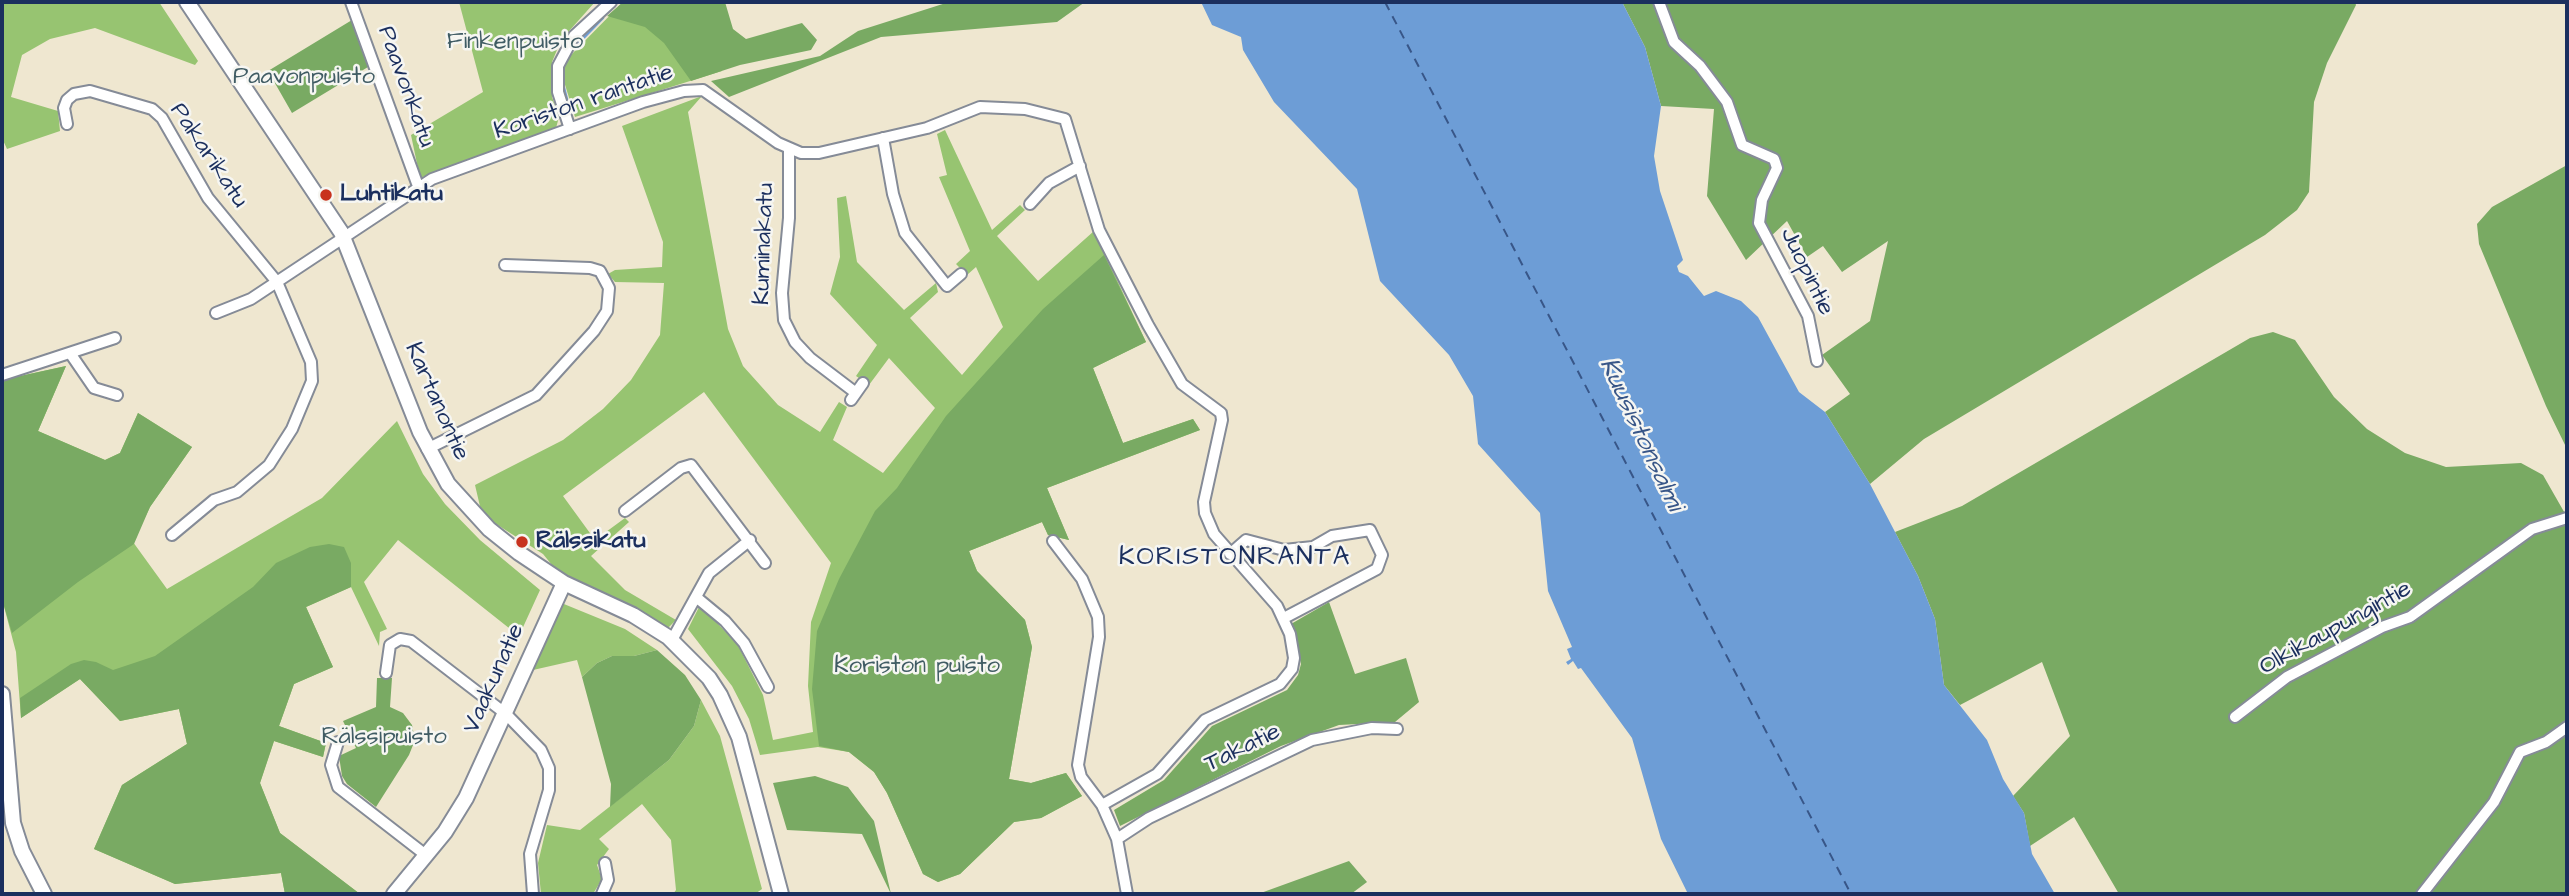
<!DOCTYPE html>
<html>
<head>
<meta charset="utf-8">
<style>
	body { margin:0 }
	#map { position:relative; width:2569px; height:896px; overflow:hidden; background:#efe7d0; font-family:"Architects Daughter",sans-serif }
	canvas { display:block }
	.frame { position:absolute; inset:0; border:4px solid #1b2f5e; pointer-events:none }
</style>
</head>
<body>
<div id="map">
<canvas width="2569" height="896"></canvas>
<div class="frame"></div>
</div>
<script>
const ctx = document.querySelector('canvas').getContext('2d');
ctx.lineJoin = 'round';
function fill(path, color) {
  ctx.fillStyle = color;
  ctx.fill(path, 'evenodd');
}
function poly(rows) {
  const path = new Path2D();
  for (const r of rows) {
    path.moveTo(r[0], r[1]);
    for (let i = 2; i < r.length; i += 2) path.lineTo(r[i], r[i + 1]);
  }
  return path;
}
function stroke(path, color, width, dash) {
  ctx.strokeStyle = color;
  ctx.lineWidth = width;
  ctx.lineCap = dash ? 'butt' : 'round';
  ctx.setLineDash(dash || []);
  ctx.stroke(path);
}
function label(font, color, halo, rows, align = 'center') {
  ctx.font = font + ' "Architects Daughter",sans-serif';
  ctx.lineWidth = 5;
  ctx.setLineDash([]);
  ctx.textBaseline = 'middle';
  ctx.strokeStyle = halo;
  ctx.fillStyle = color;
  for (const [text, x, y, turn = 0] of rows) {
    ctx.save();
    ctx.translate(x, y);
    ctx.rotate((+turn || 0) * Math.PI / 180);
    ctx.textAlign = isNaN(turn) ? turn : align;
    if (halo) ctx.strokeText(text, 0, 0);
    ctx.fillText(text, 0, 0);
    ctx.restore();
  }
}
fill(poly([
	[2,2,159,2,198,61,195,65,95,28,50,39,22,55,11,97,58,111,60,131,7,149,2,138],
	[459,2,595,2,561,40,552,62,552,97,559,117,556,128,420,178,411,135,483,92],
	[623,2,722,71,575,117,562,75,568,58],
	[702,96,688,112,728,329,743,366,778,405,820,432,839,402,847,407,833,440,883,473,935,408,889,358,869,385,856,376,877,345,830,294,840,257,837,198,846,196,857,262,904,310,936,283,938,292,910,318,962,375,1003,327,976,267,967,275,956,264,970,251,939,177,947,175,937,134,945,130,992,230,1020,205,1025,210,997,236,1038,281,1094,231,1146,342,1093,368,1123,443,1193,419,1200,430,1047,488,1069,540,1048,535,1042,522,969,551,977,571,1025,620,1032,647,1009,779,1031,783,1066,773,1082,796,1041,818,1014,822,960,874,938,882,923,874,887,793,874,772,849,752,818,747,760,755,749,719,732,686,688,629,700,605,738,645,763,695,773,740,813,732,808,686,811,622,831,563,704,392,563,496,595,540,625,518,629,522,591,556,625,590,676,620,668,628,556,570,543,554,482,515,475,485,563,440,603,409,631,380,660,335,664,283,615,282,608,274,615,270,662,267,663,242,622,126],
	[66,366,38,431,105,460,120,453,138,413,192,447,150,507,133,542,167,589,322,498,397,421,423,474,445,504,480,540,540,590,519,636,398,540,364,582,387,629,380,632,379,646,351,587,306,607,333,667,294,684,279,726,326,743,323,757,274,741,260,783,280,833,360,894,285,894,281,873,175,884,94,849,122,785,187,744,179,709,120,721,80,679,21,718,16,652,2,599,2,380],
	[559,602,625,629,657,650,634,656,612,656,597,663,582,677,577,660,533,670],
	[701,700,720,736,762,889,755,894,673,894,676,890,671,840,642,804,599,839,609,849,597,865,602,879,593,894,541,894,538,863,547,825,580,830,669,760,694,726]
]), '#97c471');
fill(poly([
	[623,2,725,2,733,29,746,39,802,23,817,40,811,50,740,65,691,81,664,43,645,27,607,16],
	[949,2,1085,2,1057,22,881,37,729,97,711,81,820,56,858,31],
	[1622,2,2355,2,2356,5,2327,63,2314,102,2309,192,2297,210,2265,235,1924,439,1870,484,1825,412,1850,394,1822,355,1870,321,1888,241,1842,272,1823,246,1807,257,1787,221,1746,260,1707,196,1714,109,1661,106,1645,47],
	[352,20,368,67,292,113,268,71],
	[2567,165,2567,449,2546,406,2479,244,2477,224,2492,207],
	[1104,255,1146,342,1093,368,1123,443,1193,419,1200,430,1047,488,1069,540,1048,535,1042,522,969,551,977,571,1025,620,1032,647,1009,779,1031,783,1066,773,1082,796,1041,818,1014,822,960,874,938,882,923,874,887,793,874,772,849,752,819,746,812,689,817,631,839,579,875,511,897,488,946,416,1043,309],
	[2273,332,2295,340,2334,397,2367,429,2405,453,2446,467,2521,463,2543,475,2567,517,2567,894,2119,894,2074,817,2030,846,2024,813,2013,796,2070,736,2042,662,1960,705,1944,685,1935,619,1918,576,1895,532,1962,506,2250,338],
	[66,366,38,431,105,460,120,453,138,413,192,447,150,507,134,544,78,582,12,633,2,599,2,380],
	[329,544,344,547,351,563,351,587,306,607,333,667,294,684,279,726,326,743,323,757,274,741,260,783,280,833,360,894,285,894,281,873,175,884,94,849,122,785,187,744,179,709,120,721,80,679,21,718,20,698,71,664,84,660,96,662,113,670,155,656,253,587,276,563,310,547],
	[1329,602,1355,674,1406,658,1419,702,1395,722,1339,725,1281,746,1120,826,1114,810,1164,780,1212,726,1287,690,1298,675,1301,664,1291,624],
	[657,650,685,675,701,700,694,726,669,760,610,807,611,784,582,677,597,663,612,656,634,656],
	[377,678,392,678,390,707,403,713,412,725,415,740,409,755,376,807,347,784,342,776,339,756,356,748,343,721,376,707],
	[815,776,848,787,874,821,891,894,862,834,787,830,773,783],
	[1349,861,1367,882,1351,894,1258,894]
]), '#79aa63');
fill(poly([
	[1201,2,1622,2,1645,47,1661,106,1654,156,1660,191,1683,260,1677,266,1679,272,1688,276,1704,296,1716,291,1741,301,1758,317,1799,392,1825,412,1870,484,1918,576,1935,619,1944,685,1987,740,2003,779,2024,813,2032,854,2055,894,1688,894,1661,839,1632,738,1581,668,1578,669,1573,661,1568,665,1566,662,1571,659,1567,649,1572,647,1548,591,1540,513,1478,444,1473,396,1449,355,1380,281,1357,189,1274,102,1243,50,1241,37,1212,25]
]), '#6d9dd6');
stroke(poly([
	[571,51,603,18],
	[563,84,570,111]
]), '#6d9dd6', 2.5);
stroke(poly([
	[1385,2,1851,894]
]), '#385688', 2, [9, 7]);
const minor = poly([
	[351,2,418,186],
	[1659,2,1674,42,1700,66,1727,102,1742,145,1774,159,1777,168,1762,200,1759,223,1808,316,1817,361],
	[67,124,64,108,67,100,74,94,90,91,152,109,162,118,208,198,277,282,311,362,312,381,292,429,269,465,237,492,214,500,172,535],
	[570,129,558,92,558,66,574,36,611,2],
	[883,138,893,194,905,233,947,286,961,274],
	[789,150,789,218,782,293,784,320,795,342,810,358,856,393],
	[1030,204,1049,183,1080,166],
	[216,313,251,299,432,179,643,102,684,91,703,90,778,143,801,153,819,153,927,128,980,107,1025,109,1065,119,1099,230,1148,325,1182,384,1221,413,1222,420,1204,502,1205,513,1214,534,1277,606,1290,634,1294,658,1292,669,1280,684,1205,720,1157,774,1102,805],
	[70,353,94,388,117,395],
	[2,375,115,338],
	[851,400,863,383],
	[427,449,536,395,594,331,607,311,609,288,600,271,590,268,505,265],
	[625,511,681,468,691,465,765,563],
	[1053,541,1082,579,1098,617,1099,637,1078,765,1081,777,1102,805,1117,839,1127,894],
	[1230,554,1246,540,1284,550,1313,547,1332,536,1370,530,1382,555,1377,569,1284,618],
	[696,597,725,621,744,643,768,687],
	[672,640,709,573,750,540],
	[386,673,390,645,400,639,411,641,506,714,541,750,549,768,549,790,530,854,533,894],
	[2235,717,2287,677,2382,627,2410,617,2532,529,2567,518],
	[338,742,331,765,338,787,427,856],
	[1117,839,1149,818,1312,740,1372,728,1397,729],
	[602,894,608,880,605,863],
	[2422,894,2494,802,2520,752,2546,742,2567,727]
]);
const tertiary = poly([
	[187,2,341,232,420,432,448,484,489,529,519,553,564,583,633,615,668,637,709,678,720,695,739,737,781,894],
	[2,694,13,823,22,851,44,894],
	[394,894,445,832,466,798,564,583]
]);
stroke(minor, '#858b97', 14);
stroke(tertiary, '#858b97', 18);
stroke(minor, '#fff', 10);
stroke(tertiary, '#fff', 14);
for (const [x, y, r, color] of [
	[326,195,7,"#c8321e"],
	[522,542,7,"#c8321e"]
]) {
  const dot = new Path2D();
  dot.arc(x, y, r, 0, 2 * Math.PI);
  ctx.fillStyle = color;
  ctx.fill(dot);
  stroke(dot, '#f6f6f2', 2.5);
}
label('24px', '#405c64', '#f6f6f2', [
	["Finkenpuisto",515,43],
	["Paavonpuisto",304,78],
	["Koriston puisto",917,667],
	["Rälssipuisto",384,738]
]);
label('24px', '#1b2f5e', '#f6f6f2', [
	["Paavonkatu",405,87,70],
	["Koriston rantatie",584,103,-19],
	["Pakarikatu",208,156,56],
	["Kuminakatu",765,244,-88],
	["Juopintie",1806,272,64],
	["Kartanontie",436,402,66],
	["Olkikaupungintie",2336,629,-29],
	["Vaakunatie",495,679,-66],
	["Takatie",1243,749,-26]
]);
label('bold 24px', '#1b2f5e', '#f6f6f2', [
	["Luhtikatu",340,195],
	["Rälssikatu",536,542]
], 'left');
label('italic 26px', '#385688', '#f6f6f2', [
	["Kuusistonsalmi",1640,435,65]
]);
ctx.letterSpacing = '2px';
label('26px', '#1b2f5e', '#f6f6f2', [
	["KORISTONRANTA",1235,559]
]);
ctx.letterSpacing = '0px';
</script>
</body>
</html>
